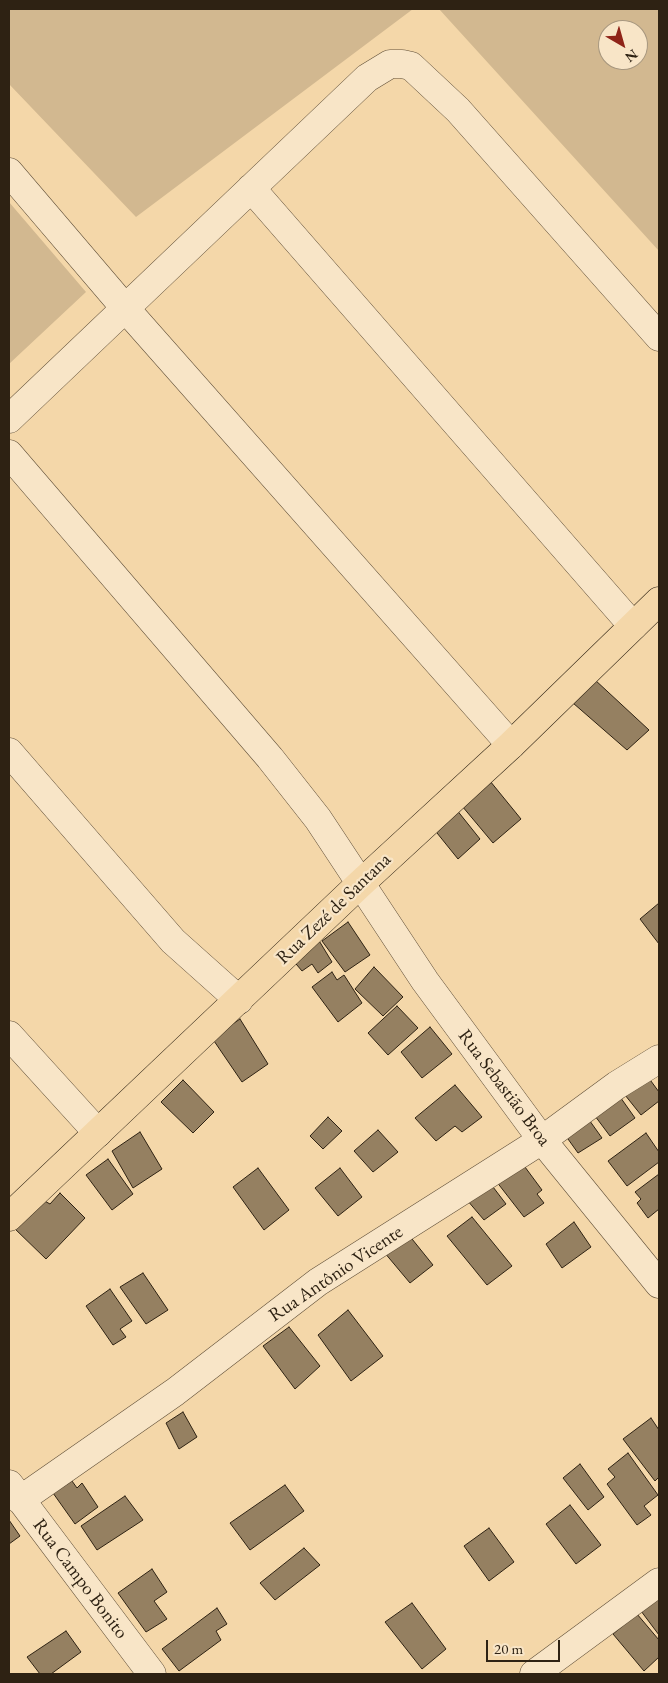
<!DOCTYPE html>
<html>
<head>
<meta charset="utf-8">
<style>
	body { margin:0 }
	#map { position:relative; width:668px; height:1683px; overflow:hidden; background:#f4d7a9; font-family:"EB Garamond",serif }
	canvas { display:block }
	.frame { position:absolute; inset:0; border:10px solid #2e2213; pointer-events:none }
	.north { position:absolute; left:598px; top:20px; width:50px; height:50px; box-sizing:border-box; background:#f8e5c7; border:1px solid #a7977f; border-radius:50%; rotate:142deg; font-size:14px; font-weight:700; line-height:20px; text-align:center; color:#2e2213 }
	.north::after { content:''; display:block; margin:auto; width:18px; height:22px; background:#8f2418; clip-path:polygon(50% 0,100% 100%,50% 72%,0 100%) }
	.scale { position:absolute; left:486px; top:1640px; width:74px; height:22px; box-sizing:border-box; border:2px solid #2e2213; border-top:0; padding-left:6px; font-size:15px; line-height:18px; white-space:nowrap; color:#2e2213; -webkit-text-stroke:4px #f8e5c7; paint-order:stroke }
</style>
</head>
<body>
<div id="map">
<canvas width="668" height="1683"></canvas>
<div class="frame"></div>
<div class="north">N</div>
<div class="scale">20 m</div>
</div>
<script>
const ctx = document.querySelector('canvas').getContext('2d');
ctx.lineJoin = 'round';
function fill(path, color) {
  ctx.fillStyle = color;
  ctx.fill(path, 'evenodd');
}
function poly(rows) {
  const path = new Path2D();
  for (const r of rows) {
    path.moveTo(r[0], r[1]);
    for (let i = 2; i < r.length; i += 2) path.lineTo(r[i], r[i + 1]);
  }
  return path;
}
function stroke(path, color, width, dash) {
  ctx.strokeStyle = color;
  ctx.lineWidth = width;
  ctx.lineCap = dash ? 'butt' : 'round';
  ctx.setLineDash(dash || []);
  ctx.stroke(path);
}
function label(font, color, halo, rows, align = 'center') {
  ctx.font = font + ' "EB Garamond",serif';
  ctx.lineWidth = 4.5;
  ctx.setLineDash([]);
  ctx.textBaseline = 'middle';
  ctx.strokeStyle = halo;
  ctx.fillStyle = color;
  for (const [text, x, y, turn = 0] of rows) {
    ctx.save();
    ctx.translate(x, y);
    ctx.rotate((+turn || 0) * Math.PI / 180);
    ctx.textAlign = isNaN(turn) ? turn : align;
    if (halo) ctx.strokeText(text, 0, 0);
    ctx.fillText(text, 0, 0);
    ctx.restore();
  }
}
fill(poly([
	[9,9,413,9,136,217,9,84],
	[439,9,659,9,659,251],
	[608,30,638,30,638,60,608,60],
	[9,202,86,292,9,364]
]), '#d2b890');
const building = poly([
	[594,679,649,730,627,750,573,703,594,679],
	[490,781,521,819,493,843,462,806,490,781],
	[456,809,480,839,458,859,433,828,456,809],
	[659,903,659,944,640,919,659,903],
	[348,922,370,955,345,972,322,941,348,922],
	[318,939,332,962,318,973,312,964,302,971,291,958,318,939],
	[374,967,403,997,383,1016,355,989,374,967],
	[332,972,337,980,344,975,362,1003,338,1022,312,987,332,972],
	[397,1006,418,1028,388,1055,368,1033,397,1006],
	[240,1019,268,1064,242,1082,212,1038,240,1019],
	[430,1027,452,1054,422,1078,401,1052,430,1027],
	[648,1077,659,1092,659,1101,641,1115,621,1090,648,1077],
	[183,1080,214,1112,193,1133,161,1102,183,1080],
	[455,1085,482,1117,462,1132,455,1126,436,1141,415,1118,455,1085],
	[618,1094,635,1118,610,1136,592,1112,618,1094],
	[328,1117,342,1131,323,1149,310,1136,328,1117],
	[587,1117,602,1138,578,1153,563,1132,587,1117],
	[378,1130,398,1152,373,1172,354,1151,378,1130],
	[140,1132,162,1169,133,1188,112,1151,140,1132],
	[646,1133,659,1152,659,1162,627,1186,608,1161,646,1133],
	[108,1159,133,1194,112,1210,86,1175,108,1159],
	[522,1163,542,1190,537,1194,544,1203,524,1217,496,1181,522,1163],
	[258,1168,289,1210,264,1230,233,1187,258,1168],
	[340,1168,362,1197,338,1216,315,1188,340,1168],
	[659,1174,659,1209,648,1218,637,1203,641,1199,635,1192,659,1174],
	[490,1183,506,1204,484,1220,467,1200,490,1183],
	[60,1193,85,1218,46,1259,13,1227,41,1199,50,1204,60,1193],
	[472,1217,512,1266,487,1285,447,1236,472,1217],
	[574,1222,591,1247,562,1268,546,1244,574,1222],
	[408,1234,433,1265,410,1283,384,1252,408,1234],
	[143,1273,168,1310,146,1324,120,1287,143,1273],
	[110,1289,132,1321,120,1329,126,1337,113,1345,86,1306,110,1289],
	[348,1310,383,1356,351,1381,318,1335,348,1310],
	[289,1327,320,1366,295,1389,263,1346,289,1327],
	[183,1412,197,1437,179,1449,166,1423,183,1412],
	[651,1418,659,1430,659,1477,655,1481,623,1439,651,1418],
	[628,1453,658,1495,644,1506,651,1515,637,1525,607,1484,615,1477,608,1469,628,1453],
	[580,1464,604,1497,588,1510,563,1478,580,1464],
	[72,1481,77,1488,82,1483,98,1507,75,1524,53,1493,72,1481],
	[285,1485,304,1511,250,1550,230,1523,285,1485],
	[125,1496,143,1520,97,1550,81,1526,125,1496],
	[570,1505,601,1545,576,1564,546,1524,570,1505],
	[9,1520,20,1536,9,1544,9,1520],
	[489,1528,514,1562,489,1581,464,1546,489,1528],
	[304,1548,320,1565,275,1600,260,1583,304,1548],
	[152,1569,167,1592,154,1601,167,1619,146,1632,118,1593,152,1569],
	[659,1597,659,1635,641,1611,659,1597],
	[412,1603,446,1649,422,1669,385,1622,412,1603],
	[217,1608,227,1624,216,1631,221,1640,179,1671,162,1649,217,1608],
	[637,1614,659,1640,659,1657,644,1671,613,1634,637,1614],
	[66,1631,81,1652,51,1674,40,1674,27,1657,66,1631]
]);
fill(building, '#958061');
stroke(building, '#2e2213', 1);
const minor = poly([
	[9,172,125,308,511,745],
	[251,188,633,626],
	[9,419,367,78,390,64,402,64,411,66,458,110,659,337],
	[9,454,270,758,318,819,425,981,542,1140,659,1284],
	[9,752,173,941,239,1000],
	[9,1035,98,1133],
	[9,1484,152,1674],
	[20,1500,175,1392,318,1282,542,1140,617,1085,659,1059],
	[534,1674,659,1582]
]);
const major = poly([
	[9,1217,360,884,511,745,659,601]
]);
stroke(minor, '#604f38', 29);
stroke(major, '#2e2213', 29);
stroke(minor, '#f8e5c7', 28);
stroke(major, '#f4d7a9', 28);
label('19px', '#2e2213', '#f8e5c7', [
	["Rua Zezé de Santana",334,909,-44],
	["Rua Sebastião Broa",504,1088,53],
	["Rua Antônio Vicente",336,1274,-34],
	["Rua Campo Bonito",80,1579,53]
]);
</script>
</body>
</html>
